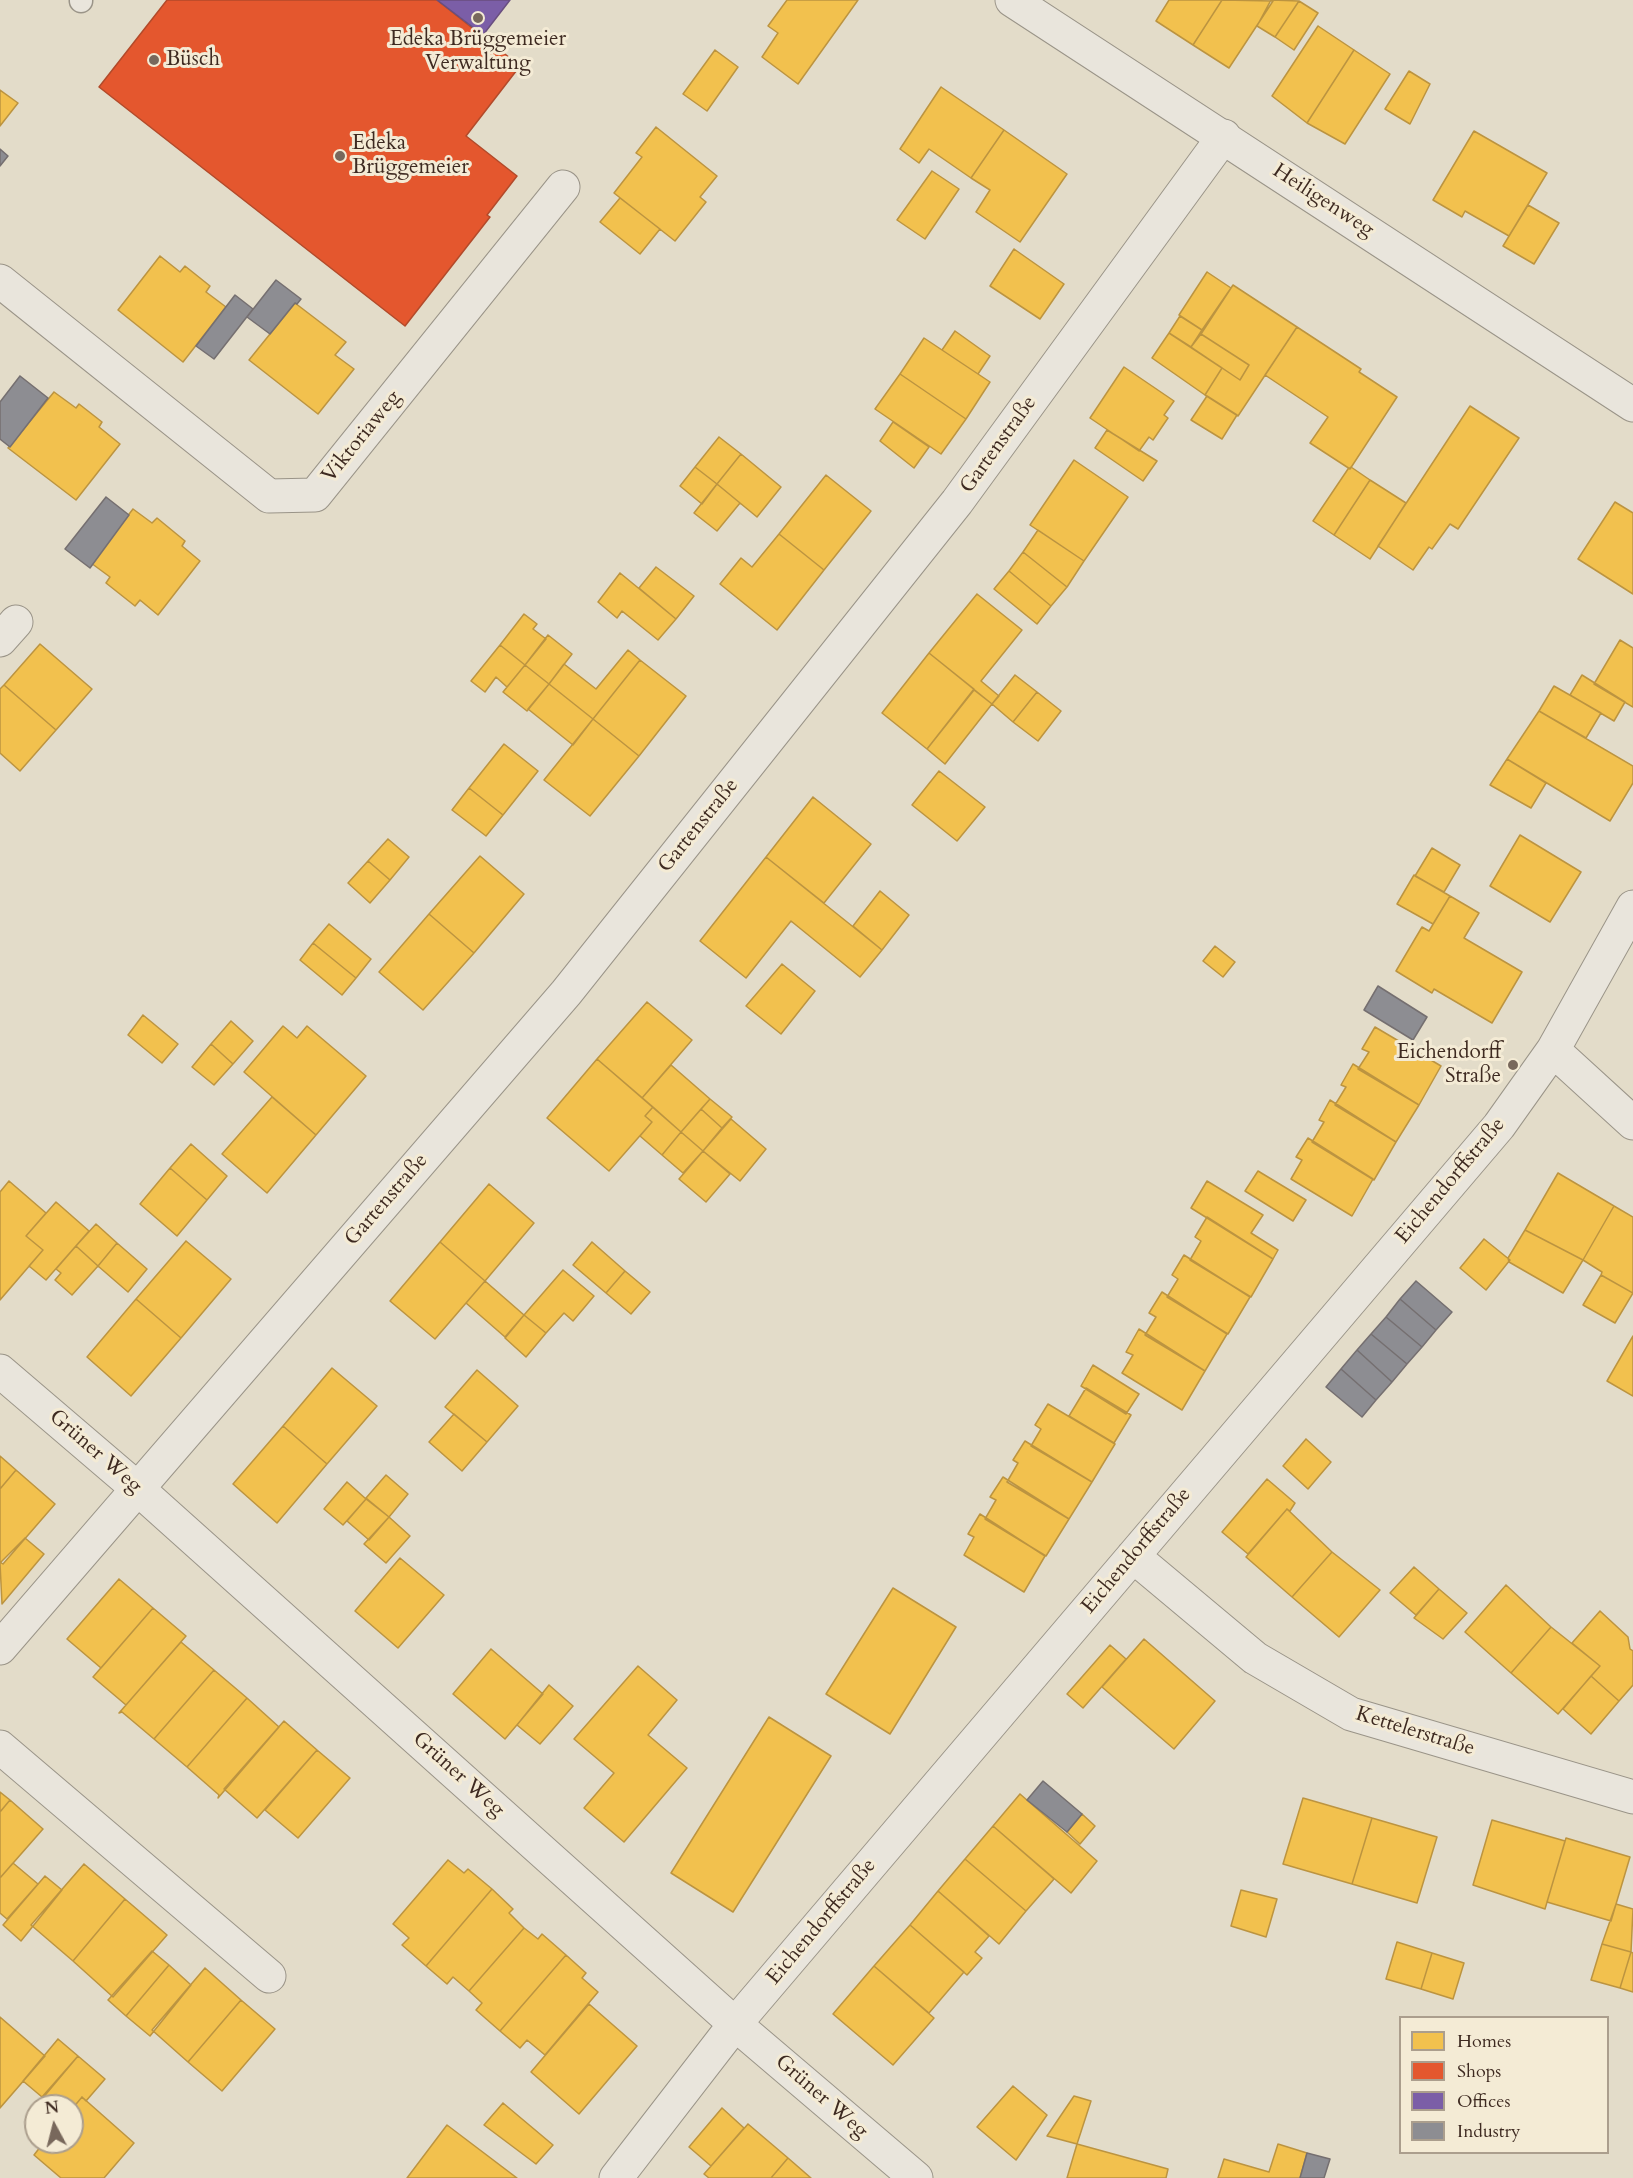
<!DOCTYPE html>
<html>
<head>
<meta charset="utf-8">
<style>
	body { margin:0 }
	#map { position:relative; width:1633px; height:2178px; overflow:hidden; background:#e3dcc9; font-family:Cardo,serif }
	canvas { display:block }
	.legend { position:absolute; left:1399px; top:2016px; width:210px; height:138px; box-sizing:border-box; background:#f4ebd5; border:2px solid #ab9e8d; margin:0; padding:8px 10px; list-style:none; font-size:18px; color:#3e2a21 }
	.legend li { display:flex; align-items:center; gap:12px; height:30px }
	.legend b { width:30px; border:2px solid #ab9e8d }
	.north { position:absolute; left:24px; top:2094px; width:60px; height:60px; box-sizing:border-box; background:#f4ebd5; border:2px solid #ab9e8d; border-radius:50%; rotate:353deg; font-size:16px; font-weight:700; line-height:24px; text-align:center; color:#3e2a21 }
	.north::after { content:''; display:block; margin:auto; width:21px; height:27px; background:#78685c; clip-path:polygon(50% 0,100% 100%,50% 72%,0 100%) }
</style>
</head>
<body>
<div id="map">
<canvas width="1633" height="2178"></canvas>
<ul class="legend">
<li><b style="height:16px;background:#f2c14e"></b>Homes</li>
<li><b style="height:16px;background:#e4572e"></b>Shops</li>
<li><b style="height:16px;background:#7b5ea7"></b>Offices</li>
<li><b style="height:16px;background:#8d8d92"></b>Industry</li>
</ul>
<div class="north">N</div>
</div>
<script>
const ctx = document.querySelector('canvas').getContext('2d');
ctx.lineJoin = 'round';
function fill(path, color) {
  ctx.fillStyle = color;
  ctx.fill(path, 'evenodd');
}
function poly(rows) {
  const path = new Path2D();
  for (const r of rows) {
    path.moveTo(r[0], r[1]);
    for (let i = 2; i < r.length; i += 2) path.lineTo(r[i], r[i + 1]);
  }
  return path;
}
function stroke(path, color, width, dash) {
  ctx.strokeStyle = color;
  ctx.lineWidth = width;
  ctx.lineCap = dash ? 'butt' : 'round';
  ctx.setLineDash(dash || []);
  ctx.stroke(path);
}
function label(font, color, halo, rows, align = 'center') {
  ctx.font = font + ' Cardo,serif';
  ctx.lineWidth = 6;
  ctx.setLineDash([]);
  ctx.textBaseline = 'middle';
  ctx.strokeStyle = halo;
  ctx.fillStyle = color;
  for (const [text, x, y, turn = 0] of rows) {
    ctx.save();
    ctx.translate(x, y);
    ctx.rotate((+turn || 0) * Math.PI / 180);
    ctx.textAlign = isNaN(turn) ? turn : align;
    if (halo) ctx.strokeText(text, 0, 0);
    ctx.fillText(text, 0, 0);
    ctx.restore();
  }
}
const homes = poly([
	[787,0,858,0,798,84,762,57,778,33,768,26,787,0],
	[1169,0,1222,0,1193,45,1156,21,1169,0],
	[1222,0,1273,1,1229,68,1193,45,1222,0],
	[1271,0,1299,1,1275,37,1257,26,1271,0],
	[1299,1,1318,13,1294,50,1275,37,1299,1],
	[1318,26,1354,50,1307,123,1272,96,1318,26],
	[715,50,738,67,707,111,683,94,715,50],
	[1354,50,1390,74,1345,144,1307,123,1354,50],
	[1409,71,1430,84,1410,124,1385,109,1409,71],
	[941,87,1004,130,971,178,929,149,919,163,900,149,941,87],
	[0,90,18,103,0,126,0,90],
	[656,127,717,176,700,197,706,202,675,241,614,193,642,157,636,153,656,127],
	[1004,130,1067,174,1020,242,976,212,990,190,971,178,1004,130],
	[1474,131,1547,173,1509,236,1465,211,1462,217,1433,200,1474,131],
	[932,171,959,189,925,239,897,220,932,171],
	[620,198,660,229,640,254,600,222,620,198],
	[1528,205,1559,223,1534,264,1503,246,1528,205],
	[1014,249,1064,284,1040,319,990,286,1014,249],
	[160,256,180,272,185,266,210,286,206,292,226,307,183,362,118,310,160,256],
	[1207,272,1231,288,1202,330,1179,315,1207,272],
	[1233,285,1297,327,1238,416,1205,395,1222,368,1240,380,1249,365,1201,334,1233,285],
	[295,303,346,342,335,355,354,369,318,414,249,360,295,303],
	[1180,316,1202,330,1191,347,1169,333,1180,316],
	[1297,327,1361,369,1359,372,1397,397,1350,469,1310,443,1328,417,1265,375,1297,327],
	[955,331,990,356,978,374,942,350,955,331],
	[1169,333,1222,368,1205,395,1152,358,1169,333],
	[1201,334,1249,365,1240,380,1191,347,1201,334],
	[924,338,990,382,966,419,900,374,924,338],
	[1124,367,1174,401,1164,415,1168,418,1153,440,1149,437,1139,451,1090,418,1124,367],
	[900,374,966,419,941,454,875,409,900,374],
	[54,392,76,408,79,404,102,422,99,427,120,444,76,500,8,448,54,392],
	[1207,396,1237,415,1222,439,1191,420,1207,396],
	[1470,406,1519,438,1458,529,1450,524,1432,549,1429,547,1413,570,1378,546,1470,406],
	[893,422,929,447,914,468,880,441,893,422],
	[1107,430,1157,461,1143,481,1095,448,1107,430],
	[719,437,741,454,717,484,695,467,719,437],
	[741,454,781,487,757,517,717,484,741,454],
	[1074,460,1128,497,1084,561,1030,525,1074,460],
	[695,467,717,484,702,504,680,486,695,467],
	[1351,467,1370,480,1334,535,1313,521,1348,469,1351,467],
	[826,475,871,511,824,570,779,534,826,475],
	[1370,480,1406,503,1370,559,1334,535,1370,480],
	[717,484,740,503,717,531,694,513,717,484],
	[1615,502,1633,513,1633,594,1578,559,1615,502],
	[133,509,152,523,157,518,185,541,182,546,200,561,158,615,140,600,135,606,106,583,110,577,91,563,133,509],
	[1038,530,1084,561,1067,587,1023,552,1038,530],
	[779,534,824,570,777,630,720,584,741,558,752,567,779,534],
	[1023,552,1067,587,1051,606,1009,571,1023,552],
	[656,567,694,596,676,619,639,588,656,567],
	[1009,571,1051,606,1037,624,994,589,1009,571],
	[620,573,676,619,658,640,622,611,617,618,598,602,620,573],
	[977,594,1022,630,981,681,999,696,992,704,929,653,977,594],
	[524,614,537,624,533,629,546,639,525,665,500,645,524,614],
	[548,635,572,654,549,684,525,665,548,635],
	[1620,640,1633,648,1633,707,1594,684,1620,640],
	[40,644,92,689,56,730,4,685,40,644],
	[500,645,525,665,507,687,496,677,485,692,471,681,500,645],
	[628,650,640,660,593,719,549,684,564,664,596,689,628,650],
	[929,653,974,689,927,749,882,713,929,653],
	[640,660,686,696,639,756,593,719,640,660],
	[525,665,549,684,527,711,503,692,525,665],
	[1015,675,1037,692,1013,722,992,704,1015,675],
	[1582,675,1625,702,1614,721,1570,695,1582,675],
	[549,684,593,719,573,745,528,709,549,684],
	[4,685,56,730,20,771,0,753,0,689,4,685],
	[1554,686,1601,713,1586,738,1539,711,1554,686],
	[974,690,992,704,945,764,927,749,974,690],
	[1037,692,1061,711,1038,741,1013,722,1037,692],
	[1539,711,1633,766,1633,783,1610,821,1507,759,1539,711],
	[593,719,639,756,590,816,544,780,593,719],
	[504,744,538,771,503,815,469,788,504,744],
	[1507,759,1546,783,1531,808,1490,785,1507,759],
	[939,771,985,807,957,841,912,805,939,771],
	[469,788,503,815,486,836,452,810,469,788],
	[813,797,871,844,824,903,766,857,813,797],
	[1520,835,1581,872,1550,922,1490,886,1520,835],
	[388,839,409,857,390,880,368,861,388,839],
	[1432,848,1460,865,1444,892,1415,876,1432,848],
	[480,856,524,894,474,953,429,914,480,856],
	[766,857,882,950,860,977,791,921,746,978,700,941,766,857],
	[368,861,390,880,370,903,348,883,368,861],
	[1414,875,1450,896,1433,924,1397,904,1414,875],
	[880,891,909,915,882,950,853,926,880,891],
	[1450,896,1479,913,1464,938,1522,972,1492,1023,1434,989,1432,993,1396,971,1422,927,1429,931,1450,896],
	[429,914,474,953,423,1010,379,972,429,914],
	[329,924,371,959,356,978,313,943,329,924],
	[313,943,356,978,342,995,300,960,313,943],
	[1215,946,1235,962,1223,977,1203,961,1215,946],
	[782,964,815,991,781,1034,746,1006,782,964],
	[647,1002,692,1040,642,1098,597,1059,647,1002],
	[143,1015,178,1044,162,1063,128,1035,143,1015],
	[231,1021,253,1041,233,1064,211,1044,231,1021],
	[283,1026,297,1038,307,1026,366,1076,316,1135,244,1072,283,1026],
	[1375,1027,1441,1066,1419,1105,1358,1069,1369,1052,1362,1049,1375,1027],
	[211,1044,233,1064,214,1085,192,1067,211,1044],
	[597,1059,653,1107,645,1116,652,1122,609,1171,547,1118,597,1059],
	[1353,1064,1419,1105,1396,1142,1335,1105,1346,1087,1341,1085,1353,1064],
	[671,1065,710,1099,681,1132,642,1098,671,1065],
	[272,1097,316,1135,267,1193,222,1154,272,1097],
	[710,1099,732,1117,722,1128,701,1109,710,1099],
	[1330,1100,1396,1142,1374,1180,1312,1142,1324,1122,1319,1120,1330,1100],
	[653,1107,681,1132,662,1155,640,1136,652,1122,645,1116,653,1107],
	[701,1109,722,1128,703,1151,681,1132,701,1109],
	[731,1119,766,1149,740,1181,703,1151,731,1119],
	[681,1132,703,1151,683,1173,662,1155,681,1132],
	[1308,1138,1373,1179,1352,1216,1291,1179,1302,1160,1296,1157,1308,1138],
	[191,1144,227,1176,207,1200,170,1168,191,1144],
	[703,1151,730,1174,706,1202,679,1179,703,1151],
	[170,1168,207,1200,177,1236,140,1204,170,1168],
	[1258,1171,1306,1200,1293,1221,1245,1191,1258,1171],
	[1558,1173,1614,1206,1583,1260,1525,1230,1558,1173],
	[9,1181,46,1213,26,1236,43,1250,0,1300,0,1192,9,1181],
	[1207,1181,1263,1215,1251,1233,1278,1250,1273,1259,1191,1208,1207,1181],
	[489,1184,534,1223,485,1281,440,1242,489,1184],
	[56,1202,89,1231,46,1280,29,1266,43,1250,26,1236,56,1202],
	[1614,1206,1633,1217,1633,1293,1601,1275,1602,1272,1583,1260,1614,1206],
	[1207,1217,1273,1259,1251,1297,1190,1260,1201,1241,1195,1237,1207,1217],
	[96,1224,117,1243,98,1266,76,1246,96,1224],
	[1525,1230,1583,1260,1563,1293,1509,1262,1508,1258,1525,1230],
	[1484,1239,1510,1260,1486,1290,1460,1268,1484,1239],
	[186,1241,231,1279,181,1338,136,1299,186,1241],
	[440,1242,485,1281,435,1339,390,1301,440,1242],
	[592,1242,625,1271,606,1293,573,1265,592,1242],
	[117,1243,147,1269,128,1292,98,1266,117,1243],
	[76,1246,98,1266,72,1295,55,1280,61,1273,56,1269,76,1246],
	[1184,1255,1250,1297,1228,1334,1167,1297,1178,1279,1172,1275,1184,1255],
	[563,1270,594,1296,573,1321,564,1313,546,1333,524,1315,563,1270],
	[625,1271,650,1292,631,1314,606,1293,625,1271],
	[1601,1275,1633,1293,1615,1323,1583,1305,1601,1275],
	[485,1281,524,1315,505,1337,466,1303,485,1281],
	[1162,1292,1227,1334,1205,1371,1145,1335,1156,1317,1149,1313,1162,1292],
	[136,1299,181,1338,131,1396,87,1357,136,1299],
	[524,1315,546,1333,526,1357,505,1338,524,1315],
	[1139,1329,1205,1371,1182,1410,1122,1373,1133,1355,1126,1352,1139,1329],
	[1633,1336,1633,1396,1607,1381,1633,1336],
	[1093,1365,1139,1394,1126,1414,1081,1386,1093,1365],
	[332,1368,377,1406,327,1464,283,1426,332,1368],
	[477,1370,518,1406,487,1442,445,1407,477,1370],
	[1086,1388,1131,1415,1114,1443,1069,1416,1086,1388],
	[1048,1404,1115,1444,1092,1482,1031,1446,1041,1429,1035,1425,1048,1404],
	[454,1414,487,1442,462,1471,429,1442,454,1414],
	[283,1426,327,1464,277,1523,233,1484,283,1426],
	[1306,1439,1331,1462,1308,1489,1283,1466,1306,1439],
	[1025,1441,1092,1482,1069,1519,1007,1482,1018,1463,1013,1460,1025,1441],
	[0,1456,16,1470,0,1489,0,1456],
	[16,1470,55,1504,3,1564,0,1562,0,1489,16,1470],
	[386,1475,408,1494,389,1517,366,1498,386,1475],
	[1003,1477,1069,1519,1046,1556,985,1519,996,1500,990,1497,1003,1477],
	[1267,1479,1295,1503,1290,1511,1287,1509,1248,1554,1222,1532,1267,1479],
	[347,1482,366,1499,343,1525,324,1509,347,1482],
	[366,1499,389,1517,369,1540,347,1521,366,1499],
	[1287,1509,1332,1552,1292,1597,1246,1557,1287,1509],
	[980,1514,1045,1556,1024,1592,964,1555,974,1537,968,1534,980,1514],
	[389,1517,410,1536,386,1563,364,1544,389,1517],
	[25,1538,44,1554,2,1604,0,1563,25,1538],
	[1332,1552,1380,1590,1339,1637,1292,1597,1332,1552],
	[400,1558,444,1595,398,1648,355,1611,400,1558],
	[1414,1567,1439,1589,1416,1615,1390,1593,1414,1567],
	[119,1579,153,1608,101,1668,67,1639,119,1579],
	[1506,1585,1551,1627,1511,1673,1465,1632,1506,1585],
	[893,1588,956,1627,890,1734,826,1694,893,1588],
	[1439,1589,1467,1613,1443,1639,1414,1618,1439,1589],
	[153,1608,186,1636,126,1705,93,1677,153,1608],
	[1600,1611,1628,1637,1630,1649,1633,1651,1633,1685,1619,1701,1591,1676,1600,1666,1572,1643,1600,1611],
	[1551,1627,1600,1666,1558,1714,1511,1673,1551,1627],
	[1144,1639,1215,1701,1174,1749,1102,1687,1144,1639],
	[181,1642,214,1670,154,1739,122,1712,119,1713,181,1642],
	[1110,1645,1126,1659,1083,1708,1067,1694,1110,1645],
	[491,1649,543,1694,505,1739,453,1694,491,1649],
	[638,1666,677,1700,648,1735,687,1768,624,1842,584,1808,614,1773,574,1739,638,1666],
	[214,1670,247,1698,187,1767,154,1739,214,1670],
	[1591,1676,1619,1701,1591,1734,1563,1709,1591,1676],
	[549,1685,573,1706,540,1744,517,1725,549,1685],
	[247,1698,279,1727,218,1798,219,1795,187,1767,247,1698],
	[769,1717,831,1756,733,1912,671,1873,769,1717],
	[284,1721,317,1750,257,1818,224,1789,284,1721],
	[317,1750,350,1778,298,1838,265,1810,317,1750],
	[0,1792,10,1800,0,1812,0,1792],
	[1020,1794,1097,1861,1071,1893,993,1826,1020,1794],
	[1303,1798,1372,1818,1352,1884,1283,1864,1303,1798],
	[10,1800,43,1829,0,1878,0,1812,10,1800],
	[1082,1814,1095,1826,1080,1844,1067,1832,1082,1814],
	[1372,1818,1437,1837,1417,1903,1352,1884,1372,1818],
	[1492,1820,1565,1841,1545,1909,1473,1885,1492,1820],
	[993,1826,1054,1879,1026,1911,965,1859,993,1826],
	[1566,1838,1630,1857,1611,1921,1547,1902,1566,1838],
	[965,1859,1026,1911,999,1944,938,1891,965,1859],
	[448,1860,464,1873,468,1869,492,1889,426,1966,402,1945,409,1938,393,1924,448,1860],
	[13,1863,38,1884,7,1919,0,1913,0,1878,13,1863],
	[84,1864,125,1899,73,1961,31,1925,84,1864],
	[45,1876,62,1890,21,1941,3,1925,45,1876],
	[492,1889,513,1909,509,1913,524,1928,469,1991,453,1977,447,1984,426,1966,492,1889],
	[1241,1890,1277,1899,1266,1937,1231,1926,1241,1890],
	[938,1891,989,1936,975,1952,982,1958,967,1975,910,1925,938,1891],
	[125,1899,167,1935,113,1997,73,1961,125,1899],
	[1616,1904,1633,1909,1631,1952,1602,1944,1616,1904],
	[910,1925,964,1972,929,2013,874,1966,910,1925],
	[524,1928,538,1939,542,1934,566,1955,500,2031,476,2010,482,2003,469,1991,524,1928],
	[1397,1942,1432,1953,1421,1989,1386,1979,1397,1942],
	[1602,1944,1631,1952,1620,1988,1591,1980,1602,1944],
	[152,1951,169,1965,126,2016,108,2000,152,1951],
	[1631,1952,1633,1953,1633,1992,1620,1988,1631,1952],
	[1432,1953,1464,1963,1453,1999,1421,1989,1432,1953],
	[566,1955,586,1973,582,1978,598,1992,545,2055,527,2040,520,2048,500,2031,566,1955],
	[169,1965,191,1985,150,2036,126,2016,169,1965],
	[874,1966,934,2018,893,2065,833,2014,874,1966],
	[205,1968,241,2000,188,2062,152,2030,205,1968],
	[241,2000,275,2029,222,2091,188,2062,241,2000],
	[589,2004,637,2046,579,2114,531,2072,589,2004],
	[0,2017,45,2056,0,2108,0,2017],
	[58,2039,78,2056,42,2097,23,2081,58,2039],
	[78,2056,105,2079,86,2101,82,2097,72,2109,72,2106,36,2106,78,2056],
	[1013,2086,1047,2115,1016,2160,977,2127,1013,2086],
	[1074,2096,1091,2101,1077,2144,1047,2136,1074,2096],
	[82,2097,134,2143,104,2178,61,2178,34,2155,44,2142,72,2142,72,2109,82,2097],
	[503,2103,553,2145,536,2164,484,2125,503,2103],
	[722,2108,744,2128,711,2166,689,2147,722,2108],
	[748,2124,788,2158,771,2178,709,2178,704,2174,748,2124],
	[447,2125,517,2178,407,2178,447,2125],
	[1077,2144,1168,2169,1166,2178,1067,2178,1077,2144],
	[1278,2144,1307,2153,1300,2178,1218,2178,1224,2159,1269,2172,1278,2144],
	[788,2158,811,2178,771,2178,788,2158]
]);
fill(homes, '#f2c14e');
stroke(homes, '#bc9440', 1.5);
const shops = poly([
	[167,0,437,0,520,66,466,136,517,176,487,215,490,217,405,326,99,87,167,0]
]);
fill(shops, '#e4572e');
stroke(shops, '#b24a2a', 1.5);
const offices = poly([
	[437,0,510,0,483,35,437,0]
]);
fill(offices, '#7b5ea7');
stroke(offices, '#694e7f', 1.5);
const industry = poly([
	[0,149,8,156,0,166,0,149],
	[276,280,301,299,297,304,295,303,270,334,247,317,276,280],
	[235,295,253,309,214,359,196,346,235,295],
	[20,376,48,398,10,447,0,439,0,402,20,376],
	[106,497,129,515,90,568,65,549,106,497],
	[1378,986,1427,1017,1413,1040,1364,1010,1378,986],
	[1416,1281,1452,1312,1436,1330,1400,1299,1416,1281],
	[1400,1299,1436,1330,1422,1347,1386,1317,1400,1299],
	[1386,1317,1422,1347,1407,1364,1371,1334,1386,1317],
	[1371,1334,1407,1364,1392,1382,1357,1350,1371,1334],
	[1357,1350,1392,1382,1376,1400,1341,1369,1357,1350],
	[1341,1369,1376,1400,1362,1417,1326,1387,1341,1369],
	[1043,1781,1082,1814,1067,1832,1027,1800,1043,1781],
	[1307,2153,1330,2159,1324,2178,1300,2178,1307,2153]
]);
fill(industry, '#8d8d92');
stroke(industry, '#756f70', 1.5);
const service = poly([
	[81,1,81,0]
]);
const minor = poly([
	[0,281,269,496,315,495,563,187],
	[0,640,16,622],
	[1553,1050,1633,1123],
	[0,1371,138,1489,735,2024,916,2178],
	[1133,1556,1255,1658,1351,1714,1633,1797],
	[0,1648,566,993,957,502,1224,136],
	[0,1747,269,1976],
	[616,2178,735,2024,1499,1126,1553,1050,1633,907]
]);
const tertiary = poly([
	[1012,0,1633,405]
]);
stroke(service, '#9a9488', 25);
stroke(minor, '#9a9488', 35);
stroke(tertiary, '#9a9488', 35);
stroke(service, '#e9e5dc', 22);
stroke(minor, '#e9e5dc', 33);
stroke(tertiary, '#e9e5dc', 33);
for (const [x, y, r, color] of [
	[478,18,6,"#78685c"],
	[154,60,6,"#78685c"],
	[340,156,6,"#78685c"],
	[1513,1065,6,"#78685c"]
]) {
  const dot = new Path2D();
  dot.arc(x, y, r, 0, 2 * Math.PI);
  ctx.fillStyle = color;
  ctx.fill(dot);
  stroke(dot, '#f4ebd5', 2);
}
label('21px', '#3e2a21', '#f4ebd5', [
	["Edeka Brüggemeier",478,40,"center"],
	["Verwaltung",478,64,"center"],
	["Büsch",166,60],
	["Edeka",352,144],
	["Brüggemeier",352,168],
	["Eichendorff",1501,1053,"right"],
	["Straße",1501,1077,"right"]
], 'left');
label('21px', '#3e2a21', '#f4ebd5', [
	["Heiligenweg",1323,201,33],
	["Viktoriaweg",362,437,-51],
	["Gartenstraße",999,445,-54],
	["Gartenstraße",699,826,-51],
	["Eichendorffstraße",1451,1181,-50],
	["Gartenstraße",387,1200,-49],
	["Grüner Weg",95,1452,41],
	["Eichendorffstraße",1137,1551,-50],
	["Kettelerstraße",1415,1732,17],
	["Grüner Weg",458,1775,42],
	["Eichendorffstraße",822,1922,-50],
	["Grüner Weg",821,2097,41]
]);
</script>
</body>
</html>
